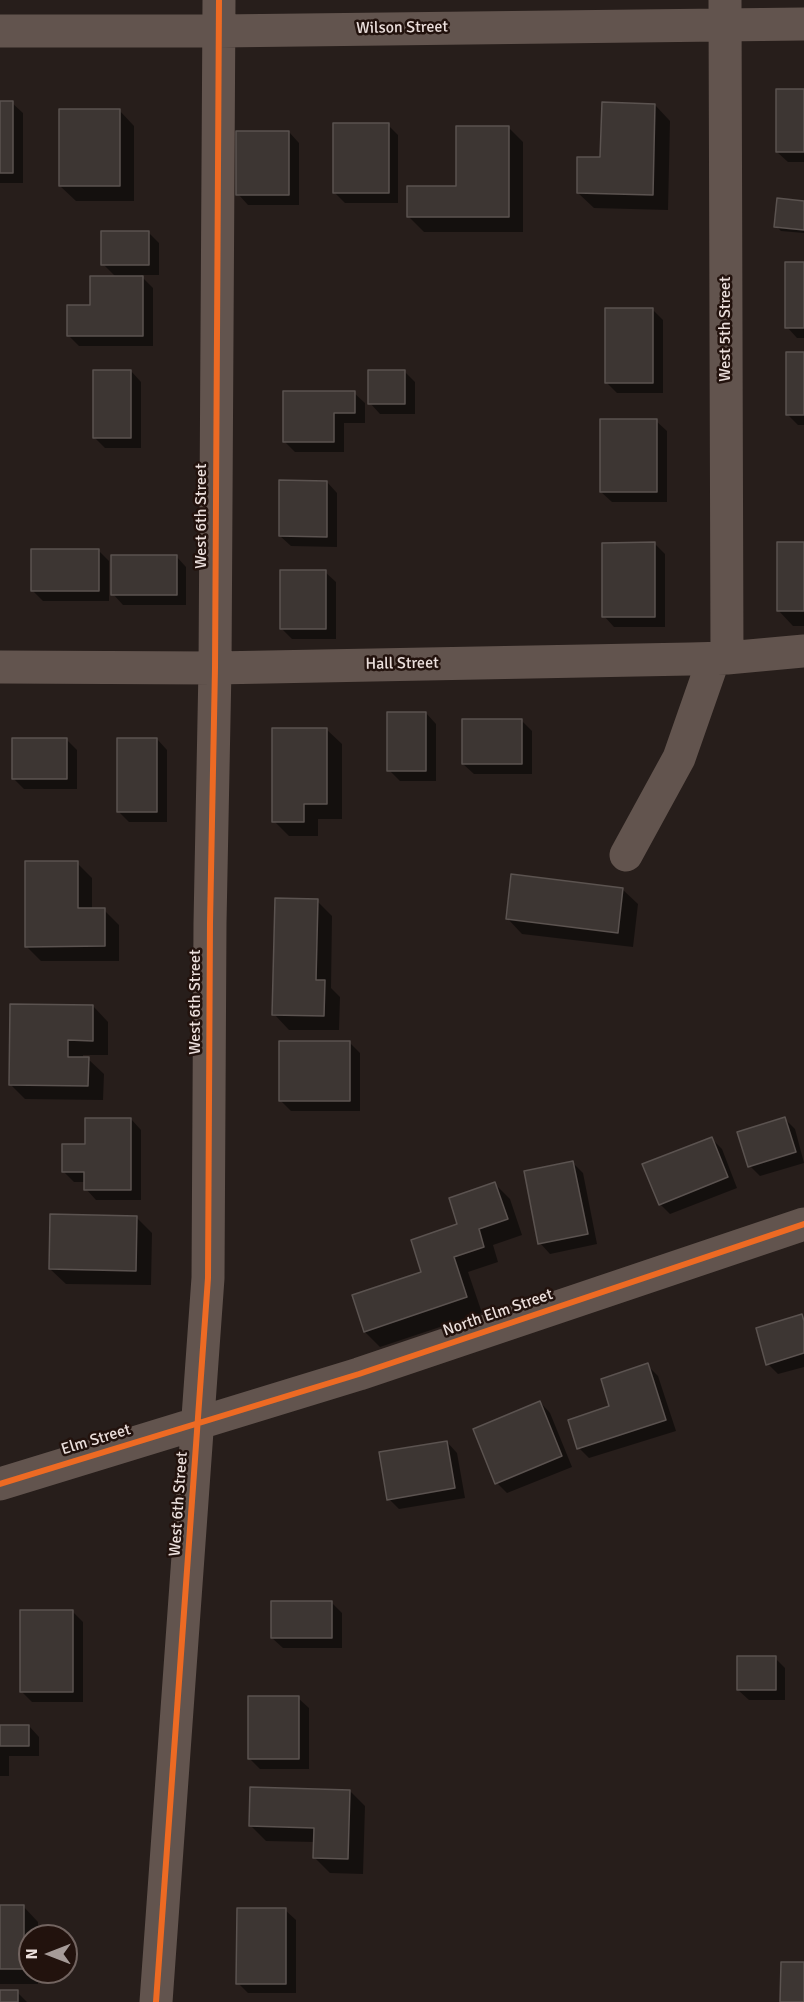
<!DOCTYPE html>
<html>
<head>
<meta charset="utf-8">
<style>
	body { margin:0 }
	#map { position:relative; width:804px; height:2002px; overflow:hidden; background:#271e1b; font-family:Signika,sans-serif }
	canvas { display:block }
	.north { position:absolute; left:18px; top:1924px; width:60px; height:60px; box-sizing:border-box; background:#22120d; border:2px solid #726460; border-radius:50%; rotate:270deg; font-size:16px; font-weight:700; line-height:24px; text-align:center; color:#ebdfdc }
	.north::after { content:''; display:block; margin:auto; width:21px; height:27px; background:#a69b98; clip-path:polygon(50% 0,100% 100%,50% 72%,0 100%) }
</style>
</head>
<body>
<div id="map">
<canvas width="804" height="2002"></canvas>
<div class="north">N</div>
</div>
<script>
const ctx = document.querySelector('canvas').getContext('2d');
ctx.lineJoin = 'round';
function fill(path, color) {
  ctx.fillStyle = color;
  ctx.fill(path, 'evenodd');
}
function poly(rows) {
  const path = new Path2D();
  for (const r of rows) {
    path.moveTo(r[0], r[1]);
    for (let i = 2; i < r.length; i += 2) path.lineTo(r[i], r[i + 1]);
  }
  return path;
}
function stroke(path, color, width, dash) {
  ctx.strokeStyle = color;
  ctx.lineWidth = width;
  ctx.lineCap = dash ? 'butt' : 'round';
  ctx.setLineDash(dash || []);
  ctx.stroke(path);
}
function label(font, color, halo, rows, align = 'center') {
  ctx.font = font + ' Signika,sans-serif';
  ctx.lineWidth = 5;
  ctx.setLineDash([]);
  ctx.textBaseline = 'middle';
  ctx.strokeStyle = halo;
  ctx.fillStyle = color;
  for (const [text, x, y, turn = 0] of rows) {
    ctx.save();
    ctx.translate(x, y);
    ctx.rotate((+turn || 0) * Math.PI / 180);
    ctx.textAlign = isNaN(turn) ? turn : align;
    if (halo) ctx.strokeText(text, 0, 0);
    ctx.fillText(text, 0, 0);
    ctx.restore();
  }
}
fill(poly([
	[804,91,804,162,788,162,777,152],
	[0,103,12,103,23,113,23,183,0,183],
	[655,105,670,121,668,210,594,208,578,193,602,159],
	[119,110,134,126,134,201,76,201,60,186],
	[388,125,398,135,398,203,345,203,334,192],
	[508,127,523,142,523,232,424,232,408,216,457,188],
	[289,132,299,143,299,205,248,205,238,194],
	[804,202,804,233,781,231,776,226],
	[148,232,159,243,159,275,140,275,153,288,153,346,79,346,69,336,116,277,103,264],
	[804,263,804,338,797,338,787,327],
	[653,310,663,320,663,393,617,393,606,382],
	[804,354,804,425,798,425,788,415],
	[131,371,141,382,141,448,105,448,94,437],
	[404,371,415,382,415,414,380,414,370,403],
	[354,393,365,403,365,423,344,423,344,452,295,452,285,442],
	[656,421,667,431,667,502,612,502,601,492],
	[327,482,337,493,337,547,291,546,280,536],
	[655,544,665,554,665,627,614,627,604,616],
	[804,544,804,626,793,626,778,610],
	[98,550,109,561,109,601,43,601,33,591],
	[176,556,186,567,186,605,123,605,113,594],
	[325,572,336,582,336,639,292,639,281,628],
	[426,713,436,724,436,781,400,781,389,770],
	[522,721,532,731,532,774,474,774,463,764],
	[326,729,342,744,342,819,318,819,318,836,289,836,274,821],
	[66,739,77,750,77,789,24,789,13,778],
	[157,739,167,750,167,822,129,822,118,811],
	[77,863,92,878,92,910,104,910,119,925,119,961,41,961,26,946],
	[622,889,638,904,633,947,522,934,507,918],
	[317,901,332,916,331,988,340,997,339,1030,289,1030,274,1014],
	[93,1006,108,1022,108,1055,83,1055,83,1058,88,1059,104,1074,103,1100,25,1099,10,1084],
	[349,1042,360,1053,360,1111,291,1111,280,1100],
	[131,1119,141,1130,141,1200,96,1200,86,1189,86,1182,74,1182,64,1172,87,1146],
	[785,1119,795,1129,804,1163,760,1176,750,1166],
	[712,1139,722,1149,737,1188,670,1214,660,1204],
	[573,1163,583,1173,597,1244,550,1254,540,1243],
	[495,1184,510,1199,522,1235,493,1245,498,1262,468,1272,482,1313,380,1347,365,1332,353,1296,423,1272,459,1225],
	[137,1218,152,1233,151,1285,66,1284,50,1269],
	[801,1316,804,1318,804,1367,778,1374,768,1364],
	[647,1365,658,1376,676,1431,589,1458,579,1448],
	[540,1402,550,1413,572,1467,507,1493,497,1483],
	[447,1442,457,1453,465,1498,399,1509,389,1499],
	[331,1602,342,1613,342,1648,283,1648,272,1638],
	[73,1612,83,1622,83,1702,32,1702,21,1691],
	[775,1658,785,1668,785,1700,749,1700,738,1690],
	[298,1698,309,1708,309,1769,260,1769,249,1758],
	[0,1726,29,1726,39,1737,39,1756,9,1756,9,1776,0,1776],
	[350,1791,365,1806,363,1874,330,1873,315,1858,315,1842,266,1841,250,1825],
	[0,1906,23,1906,38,1922,38,1936,30,1936,30,1972,38,1972,38,1984,0,1984],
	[285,1910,296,1920,296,1993,248,1993,238,1983],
	[0,1992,17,1992,27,2002,0,2002]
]), '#0007');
const building = poly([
	[776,89,804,89,804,152,776,152,776,89],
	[0,101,13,101,13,173,0,173,0,101],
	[602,102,655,104,653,195,577,193,577,157,600,157,602,102],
	[59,109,120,109,120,186,59,186,59,109],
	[333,123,389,123,389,193,333,193,333,123],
	[456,126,509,126,509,217,407,217,407,186,456,186,456,126],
	[236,131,289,131,289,195,236,195,236,131],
	[777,198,804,201,804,230,774,227,777,198],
	[101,231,149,231,149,265,101,265,101,231],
	[785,262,804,262,804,328,785,328,785,262],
	[90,276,143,276,143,336,67,336,67,305,90,305,90,276],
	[605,308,653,308,653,383,605,383,605,308],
	[786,352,804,352,804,415,786,415,786,352],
	[93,370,131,370,131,438,93,438,93,370],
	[368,370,405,370,405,404,368,404,368,370],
	[283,391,355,391,355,413,334,413,334,442,283,442,283,391],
	[600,419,657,419,657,492,600,492,600,419],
	[279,480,327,481,327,537,279,536,279,480],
	[655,542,655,617,602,617,602,543,655,542],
	[777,542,804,542,804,611,777,611,777,542],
	[31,549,99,549,99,591,31,591,31,549],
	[111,555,177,555,177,595,111,595,111,555],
	[280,570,326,570,326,629,280,629,280,570],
	[387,712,426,712,426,771,387,771,387,712],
	[462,719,522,719,522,764,462,764,462,719],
	[272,728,327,728,327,804,304,804,304,822,272,822,272,728],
	[12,738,67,738,67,779,12,779,12,738],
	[117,738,157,738,157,812,117,812,117,738],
	[25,861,78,861,78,908,105,908,105,946,25,947,25,861],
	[511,874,623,888,618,933,506,919,511,874],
	[275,898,318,899,316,980,325,980,324,1016,272,1015,275,898],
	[10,1004,93,1005,93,1041,68,1040,68,1057,89,1057,88,1086,9,1085,10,1004],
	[279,1041,350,1041,350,1101,279,1101,279,1041],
	[785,1117,796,1152,748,1167,737,1132,785,1117],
	[85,1118,131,1118,131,1190,84,1190,84,1172,62,1172,62,1144,85,1144,85,1118],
	[712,1137,728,1177,659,1205,642,1164,712,1137],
	[573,1161,588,1234,538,1244,524,1171,573,1161],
	[495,1182,508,1219,479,1229,484,1247,454,1257,467,1297,364,1332,352,1295,421,1272,411,1240,457,1224,449,1198,495,1182],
	[50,1214,137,1216,136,1271,49,1269,50,1214],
	[802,1314,804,1321,804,1353,766,1365,756,1328,802,1314],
	[648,1363,666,1420,577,1449,568,1420,609,1406,601,1379,648,1363],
	[540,1401,562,1456,495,1484,473,1429,540,1401],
	[447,1441,455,1488,387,1500,379,1452,447,1441],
	[271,1601,332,1601,332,1638,271,1638,271,1601],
	[20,1610,73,1610,73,1692,20,1692,20,1610],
	[737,1656,776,1656,776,1690,737,1690,737,1656],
	[248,1696,299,1696,299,1759,248,1759,248,1696],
	[0,1725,29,1725,29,1746,0,1746,0,1725],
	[250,1787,350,1790,348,1859,313,1858,314,1828,249,1826,250,1787],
	[0,1905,24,1905,24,1969,0,1969,0,1905],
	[237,1908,286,1908,286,1984,236,1984,237,1908],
	[781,1962,804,1962,804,2002,780,2002,781,1962],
	[0,1990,18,1990,18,2002,0,2002,0,1990]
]);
fill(building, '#3d3633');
stroke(building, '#5b5350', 1.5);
stroke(poly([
	[725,0,727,658],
	[0,31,219,31,804,24],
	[0,667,215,668,690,659,727,658,804,651],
	[626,855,679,758,714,658],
	[0,1484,359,1374,804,1224],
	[156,2002,208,1278,210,923,215,668,219,0]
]), '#62544e', 33);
stroke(poly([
	[0,1484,359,1374,804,1224],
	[156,2002,208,1278,210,923,215,668,219,0]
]), '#ed6a23', 6);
label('16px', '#ebdfdc', '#22120d', [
	["Wilson Street",402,28,-1],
	["West 5th Street",726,329,-90],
	["West 6th Street",202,516,-90],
	["Hall Street",402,664,-1],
	["West 6th Street",196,1002,-90],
	["North Elm Street",498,1313,-19],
	["Elm Street",96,1440,-17],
	["West 6th Street",179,1504,-86]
]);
</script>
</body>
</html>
